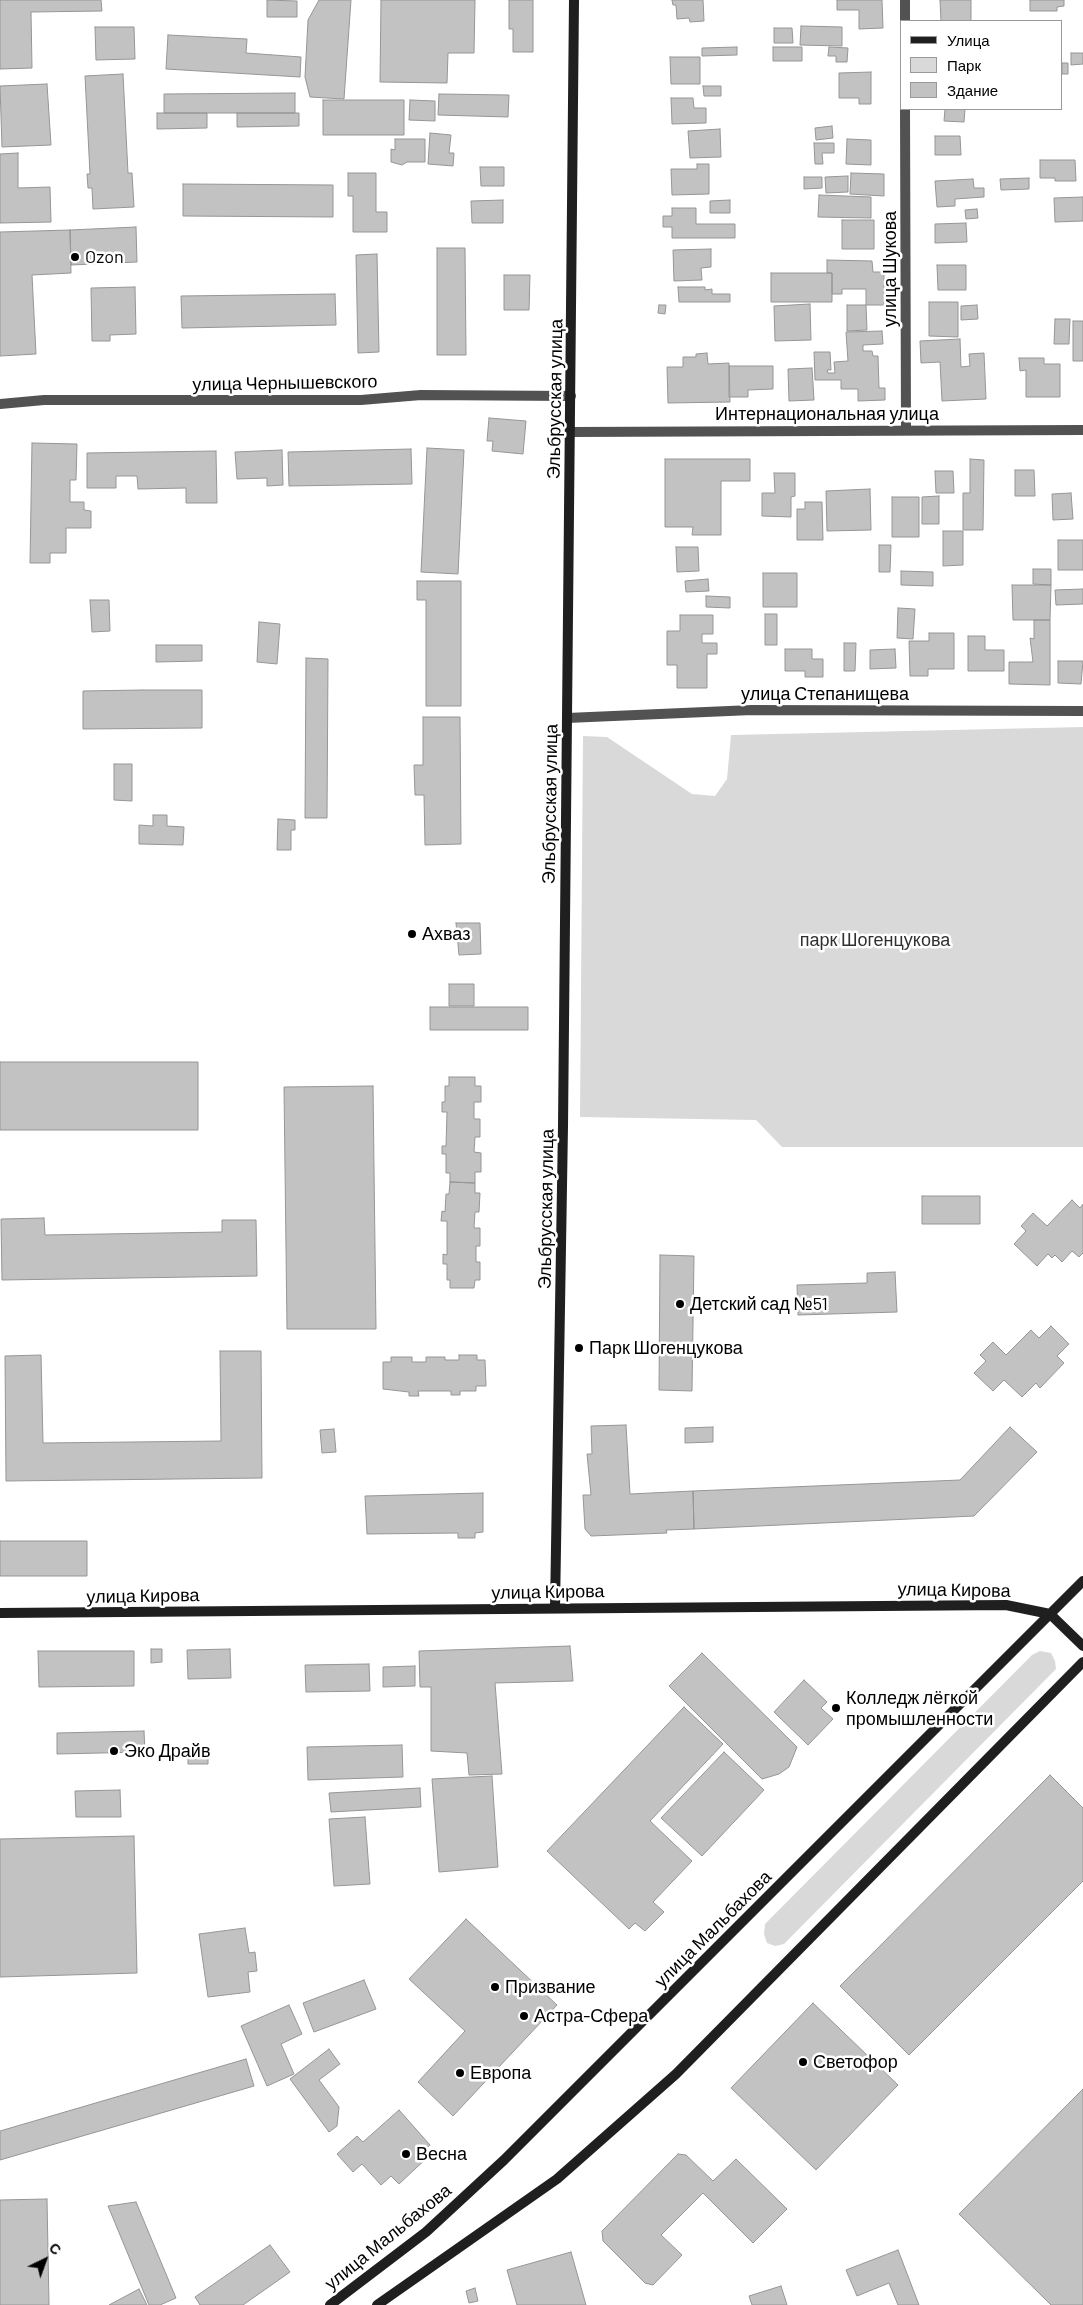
<!DOCTYPE html>
<html>
<head>
<meta charset="utf-8">
<style>
	body { margin:0 }
	#map { position:relative; width:1083px; height:2305px; overflow:hidden; background:#fff; font-family:Barlow,sans-serif }
	canvas { display:block }
	.legend { position:absolute; left:900px; top:20px; width:162px; height:90px; box-sizing:border-box; background:#fff; border:1px solid #999; margin:0; padding:6px 9px; list-style:none; font-size:15px; color:#000 }
	.legend li { display:flex; align-items:center; gap:10px; height:25px }
	.legend b { width:25px; border:1px solid #999 }
	.north { position:absolute; left:20px; top:2235px; width:50px; height:50px; -webkit-text-stroke:4px #fff; paint-order:stroke; rotate:42deg; font-size:14px; font-weight:700; line-height:20px; text-align:center; color:#000 }
	.north::after { content:''; display:block; margin:auto; width:18px; height:22px; background:#000; clip-path:polygon(50% 0,100% 100%,50% 72%,0 100%) }
</style>
</head>
<body>
<div id="map">
<canvas width="1083" height="2305"></canvas>
<ul class="legend">
<li><b style="height:6px;background:#1f1f1f"></b>Улица</li>
<li><b style="height:14px;background:#d9d9d9"></b>Парк</li>
<li><b style="height:14px;background:#c2c2c2"></b>Здание</li>
</ul>
<div class="north">С</div>
</div>
<script>
const ctx = document.querySelector('canvas').getContext('2d');
ctx.lineJoin = 'round';
function fill(path, color) {
  ctx.fillStyle = color;
  ctx.fill(path, 'evenodd');
}
function poly(rows) {
  const path = new Path2D();
  for (const r of rows) {
    path.moveTo(r[0], r[1]);
    for (let i = 2; i < r.length; i += 2) path.lineTo(r[i], r[i + 1]);
  }
  return path;
}
function stroke(path, color, width, dash) {
  ctx.strokeStyle = color;
  ctx.lineWidth = width;
  ctx.lineCap = dash ? 'butt' : 'round';
  ctx.setLineDash(dash || []);
  ctx.stroke(path);
}
function label(font, color, halo, rows, align = 'center') {
  ctx.font = font + ' Barlow,sans-serif';
  ctx.lineWidth = 5;
  ctx.setLineDash([]);
  ctx.textBaseline = 'middle';
  ctx.strokeStyle = halo;
  ctx.fillStyle = color;
  for (const [text, x, y, turn = 0] of rows) {
    ctx.save();
    ctx.translate(x, y);
    ctx.rotate((+turn || 0) * Math.PI / 180);
    ctx.textAlign = isNaN(turn) ? turn : align;
    if (halo) ctx.strokeText(text, 0, 0);
    ctx.fillText(text, 0, 0);
    ctx.restore();
  }
}
fill(poly([
	[1083,727,1083,1147,782,1147,756,1120,580,1117,583,736,607,737,692,794,715,796,727,779,731,735],
	[1040,1651,1051,1653,1055,1661,1056,1669,784,1944,775,1946,767,1943,764,1934,765,1924,1032,1655]
]), '#d9d9d9');
const building = poly([
	[0,0,101,0,102,11,31,12,32,68,0,69,0,0],
	[267,0,297,1,297,17,267,17,267,0],
	[319,0,351,0,344,99,310,97,305,77,308,20,319,0],
	[381,0,475,0,474,53,448,53,447,83,380,82,381,0],
	[509,0,533,0,533,52,513,52,513,29,509,29,509,0],
	[672,0,703,0,704,21,690,22,689,18,677,19,676,5,673,5,672,0],
	[837,0,882,0,883,28,859,29,859,10,837,10,837,0],
	[940,0,971,0,971,21,941,21,940,0],
	[1030,0,1064,0,1064,6,1057,7,1057,11,1030,11,1030,0],
	[801,26,842,27,842,46,800,45,801,26],
	[95,27,134,27,135,59,96,60,95,27],
	[774,28,792,28,793,43,774,43,774,28],
	[168,35,247,39,246,53,301,57,300,77,166,69,168,35],
	[737,47,737,55,702,56,702,48,737,47],
	[773,47,802,47,802,61,773,61,773,47],
	[829,47,848,48,847,62,836,62,836,56,828,56,829,47],
	[1071,53,1083,53,1083,64,1071,65,1071,53],
	[670,57,700,57,700,84,671,84,670,57],
	[1062,63,1068,63,1068,74,1062,74,1062,63],
	[871,72,871,104,859,104,859,98,839,98,839,73,871,72],
	[123,74,128,173,132,173,134,207,93,209,92,188,88,188,87,174,90,174,85,76,123,74],
	[47,84,51,145,2,147,0,86,47,84],
	[703,86,721,86,721,96,704,96,703,86],
	[295,93,295,113,164,113,164,94,295,93],
	[439,94,509,95,508,117,438,115,439,94],
	[671,98,693,98,694,108,706,108,706,123,672,124,671,98],
	[323,100,404,100,404,135,323,135,323,100],
	[410,100,435,101,435,121,409,120,410,100],
	[945,109,965,109,964,122,944,121,945,109],
	[157,113,207,113,207,128,157,129,157,113],
	[237,113,299,113,299,126,237,127,237,113],
	[832,126,833,138,816,140,815,128,832,126],
	[720,129,721,157,690,158,688,131,720,129],
	[430,133,451,135,449,153,454,153,453,166,428,164,430,133],
	[935,136,960,136,961,155,935,155,935,136],
	[395,139,425,139,425,162,407,162,402,165,391,162,391,149,395,150,395,139],
	[847,139,871,140,871,165,846,164,847,139],
	[814,143,834,143,834,153,822,153,823,164,815,164,814,143],
	[18,153,18,188,50,187,51,222,0,223,0,154,18,153],
	[1040,160,1075,160,1076,181,1055,181,1055,178,1040,178,1040,160],
	[697,164,709,164,709,194,672,195,671,169,697,169,697,164],
	[480,167,504,167,504,186,481,186,480,167],
	[348,173,376,173,376,212,387,212,387,232,353,232,353,196,348,196,348,173],
	[851,173,884,174,884,196,850,194,851,173],
	[848,176,848,192,826,193,825,177,848,176],
	[804,177,822,177,822,188,804,189,804,177],
	[1029,178,1029,189,1001,190,1000,179,1029,178],
	[973,179,974,188,984,188,984,197,955,199,955,206,937,207,935,181,973,179],
	[183,184,333,185,333,217,183,216,183,184],
	[819,195,871,197,871,218,818,217,819,195],
	[1083,197,1083,221,1055,222,1054,198,1083,197],
	[503,200,503,223,472,223,471,201,503,200],
	[730,200,730,213,710,213,710,201,730,200],
	[672,208,696,208,696,224,735,224,735,238,672,238,672,227,663,227,663,216,672,216,672,208],
	[977,209,978,218,966,219,965,210,977,209],
	[842,220,874,220,874,249,842,249,842,220],
	[966,223,967,242,935,243,935,224,966,223],
	[136,227,137,262,71,265,70,230,136,227],
	[70,230,71,273,32,275,36,354,0,356,0,232,70,230],
	[437,248,465,248,466,355,437,355,437,248],
	[711,249,711,267,701,268,702,280,674,281,673,250,711,249],
	[377,254,379,352,358,353,356,255,377,254],
	[827,260,872,261,873,272,884,272,884,305,866,305,866,289,842,289,842,294,832,294,832,273,827,273,827,260],
	[937,265,966,265,966,290,938,290,937,265],
	[771,273,832,273,832,302,771,302,771,273],
	[504,275,530,275,529,310,504,310,504,275],
	[135,287,136,334,110,335,110,341,92,341,91,288,135,287],
	[678,287,705,287,705,290,712,289,712,294,730,294,730,302,679,302,678,287],
	[335,294,336,325,182,328,181,296,335,294],
	[929,302,958,302,958,337,929,336,929,302],
	[810,304,811,340,775,341,774,306,810,304],
	[659,305,666,305,665,314,658,313,659,305],
	[847,305,866,305,867,330,847,331,847,305],
	[977,305,978,319,961,320,961,306,977,305],
	[1055,319,1070,319,1069,344,1054,344,1055,319],
	[1073,321,1083,321,1083,361,1073,361,1073,321],
	[882,331,883,344,863,345,863,351,872,351,873,356,878,356,879,388,885,388,885,400,858,401,858,389,841,389,841,380,815,380,814,352,830,352,831,370,827,370,828,373,835,373,834,362,848,361,846,332,882,331],
	[960,339,961,367,970,366,969,354,984,353,986,399,942,401,940,362,921,363,920,341,960,339],
	[707,353,708,364,729,363,730,402,668,403,667,367,683,367,683,357,696,357,696,354,707,353],
	[1019,358,1044,358,1044,364,1060,364,1060,397,1026,397,1026,370,1020,371,1019,358],
	[729,366,773,366,773,389,748,390,748,397,729,397,729,366],
	[812,368,814,400,789,401,788,369,812,368],
	[489,418,526,421,523,454,492,451,493,441,487,441,489,418],
	[32,443,77,444,76,480,70,480,70,502,84,502,84,510,91,511,91,528,66,528,66,553,50,553,50,563,30,563,32,443],
	[427,448,464,450,458,574,421,572,427,448],
	[411,449,412,484,289,486,288,452,411,449],
	[282,450,283,485,267,486,267,478,237,479,235,452,282,450],
	[216,451,217,503,186,503,186,488,138,489,137,476,116,476,116,488,87,488,87,453,216,451],
	[665,459,750,459,750,481,721,481,721,535,692,535,693,527,665,527,665,459],
	[970,459,984,460,983,530,963,530,963,493,970,493,970,459],
	[1015,470,1034,470,1035,496,1015,496,1015,470],
	[935,471,953,471,954,493,936,493,935,471],
	[774,473,795,473,795,496,791,497,791,517,762,516,762,493,775,493,774,473],
	[870,489,871,530,827,531,826,491,870,489],
	[1071,493,1073,519,1053,520,1052,494,1071,493],
	[939,496,939,524,922,524,922,497,939,496],
	[892,497,919,497,919,537,892,537,892,497],
	[805,502,822,502,823,540,797,540,797,509,805,509,805,502],
	[943,531,963,531,963,565,943,566,943,531],
	[1058,540,1083,540,1083,570,1058,570,1058,540],
	[879,545,891,545,890,572,879,572,879,545],
	[676,547,698,547,699,571,677,572,676,547],
	[1033,569,1051,569,1051,585,1033,584,1033,569],
	[901,571,933,572,933,586,901,585,901,571],
	[763,573,797,573,797,607,763,607,763,573],
	[708,579,709,591,686,592,685,581,708,579],
	[417,581,461,581,461,706,426,706,426,600,417,600,417,581],
	[1012,585,1051,585,1050,620,1013,620,1012,585],
	[1083,589,1083,604,1056,605,1055,590,1083,589],
	[706,596,730,597,730,608,706,607,706,596],
	[90,600,109,600,110,631,92,632,90,600],
	[898,608,915,609,913,639,897,638,898,608],
	[765,614,777,614,777,645,765,645,765,614],
	[680,615,713,615,713,634,702,634,702,643,717,643,717,654,707,654,707,688,677,688,677,665,667,665,667,631,680,631,680,615],
	[1034,620,1050,620,1050,685,1009,684,1009,662,1033,662,1030,638,1034,639,1034,620],
	[259,622,280,624,277,664,257,662,259,622],
	[929,633,954,633,954,669,928,669,928,676,910,676,909,641,929,641,929,633],
	[968,636,985,636,985,650,1004,650,1004,671,968,671,968,636],
	[844,643,856,643,855,671,844,671,844,643],
	[156,645,202,645,202,661,156,662,156,645],
	[785,649,812,649,812,659,823,659,823,677,805,677,805,671,785,671,785,649],
	[895,649,896,668,870,669,870,650,895,649],
	[306,658,328,659,327,818,305,818,306,658],
	[1058,661,1083,661,1081,684,1058,683,1058,661],
	[142,690,202,690,202,728,83,729,83,691,142,690],
	[423,717,460,717,461,844,425,845,424,795,415,795,414,765,423,765,423,717],
	[114,764,132,764,132,801,114,800,114,764],
	[153,815,167,815,167,826,184,827,183,845,139,844,139,825,153,826,153,815],
	[278,819,295,820,295,830,291,830,291,850,277,850,278,819],
	[456,923,480,923,481,954,459,955,456,923],
	[449,984,474,984,474,1006,449,1006,449,984],
	[430,1007,528,1007,528,1030,430,1030,430,1007],
	[0,1062,198,1062,198,1130,0,1130,0,1062],
	[449,1077,475,1077,475,1086,481,1086,481,1102,474,1102,474,1119,480,1119,480,1137,475,1137,474,1152,481,1153,481,1172,475,1172,475,1183,450,1182,450,1173,446,1173,446,1154,442,1154,442,1146,446,1146,447,1112,442,1112,442,1102,445,1102,445,1086,449,1086,449,1077],
	[373,1086,376,1329,287,1329,284,1087,373,1086],
	[450,1182,475,1183,475,1193,480,1193,479,1212,475,1212,474,1228,480,1228,480,1246,476,1246,476,1262,480,1262,480,1280,475,1280,474,1288,450,1288,450,1280,447,1280,447,1264,443,1264,443,1254,447,1255,447,1221,441,1221,442,1211,445,1212,446,1194,449,1194,450,1182],
	[922,1196,980,1196,980,1224,922,1224,922,1196],
	[1072,1200,1080,1208,1083,1204,1083,1253,1079,1257,1072,1251,1062,1262,1055,1255,1052,1258,1048,1254,1037,1266,1014,1244,1026,1231,1021,1226,1033,1213,1047,1226,1072,1200],
	[44,1218,45,1235,222,1232,222,1220,256,1220,257,1276,2,1280,1,1219,44,1218],
	[660,1255,694,1256,692,1391,659,1390,660,1255],
	[895,1272,897,1312,798,1315,797,1285,867,1283,867,1273,895,1272],
	[1051,1326,1069,1344,1057,1356,1064,1363,1040,1388,1036,1383,1022,1397,1004,1380,993,1391,974,1373,986,1361,980,1355,993,1342,1006,1355,1031,1330,1039,1338,1051,1326],
	[220,1351,261,1351,262,1478,6,1481,5,1356,41,1355,43,1443,221,1441,220,1351],
	[459,1355,477,1355,477,1360,485,1360,486,1386,476,1386,476,1391,460,1391,460,1395,451,1395,451,1391,418,1391,419,1396,409,1396,409,1392,383,1389,383,1362,391,1362,391,1357,412,1357,412,1362,426,1362,426,1357,445,1357,445,1360,459,1360,459,1355],
	[626,1425,630,1494,693,1491,694,1529,666,1530,667,1533,591,1536,585,1529,583,1495,591,1495,587,1454,592,1454,591,1426,626,1425],
	[713,1427,713,1442,685,1443,685,1428,713,1427],
	[1010,1427,1037,1452,974,1516,694,1529,693,1491,960,1480,1010,1427],
	[334,1429,336,1452,322,1453,320,1430,334,1429],
	[483,1493,483,1532,475,1533,475,1538,458,1538,458,1533,367,1534,365,1496,483,1493],
	[0,1541,87,1541,87,1576,0,1576,0,1541],
	[570,1646,573,1681,495,1683,502,1774,469,1775,467,1753,431,1751,431,1687,420,1687,419,1651,570,1646],
	[151,1649,162,1649,162,1662,151,1663,151,1649],
	[230,1649,231,1678,188,1679,187,1650,230,1649],
	[38,1651,134,1651,134,1686,39,1687,38,1651],
	[702,1653,797,1747,789,1767,779,1774,762,1779,669,1686,702,1653],
	[369,1664,370,1691,306,1692,305,1665,369,1664],
	[415,1666,415,1686,383,1687,383,1667,415,1666],
	[804,1680,827,1702,821,1708,833,1719,808,1745,774,1712,804,1680],
	[684,1707,723,1744,650,1821,692,1861,653,1902,664,1912,645,1931,635,1923,629,1929,547,1851,684,1707],
	[144,1731,145,1752,57,1754,57,1733,144,1731],
	[402,1745,403,1777,308,1780,307,1747,402,1745],
	[208,1746,208,1764,188,1764,188,1747,208,1746],
	[724,1752,764,1790,702,1856,661,1818,724,1752],
	[1050,1775,1083,1808,1083,1881,909,2055,840,1986,1050,1775],
	[492,1776,498,1867,439,1872,432,1779,492,1776],
	[420,1788,421,1807,331,1812,329,1793,420,1788],
	[120,1790,121,1817,76,1817,75,1791,120,1790],
	[365,1817,370,1884,334,1886,329,1819,365,1817],
	[134,1836,137,1973,0,1977,0,1839,134,1836],
	[466,1919,557,2005,453,2116,418,2082,465,2031,409,1979,466,1919],
	[245,1928,249,1953,255,1952,257,1971,248,1972,250,1992,208,1997,199,1934,245,1928],
	[364,1980,376,2009,314,2032,303,2003,364,1980],
	[813,2003,898,2085,816,2170,731,2088,813,2003],
	[289,2005,302,2034,281,2044,294,2074,267,2086,241,2026,289,2005],
	[329,2049,340,2064,319,2080,339,2107,337,2126,329,2132,290,2079,329,2049],
	[246,2059,254,2086,0,2160,0,2131,246,2059],
	[1083,2089,1083,2305,1051,2305,959,2214,1083,2089],
	[399,2110,430,2145,425,2149,430,2155,399,2184,391,2176,381,2185,362,2164,353,2172,337,2154,357,2136,363,2142,399,2110],
	[678,2154,686,2155,713,2181,736,2159,787,2209,753,2243,703,2193,661,2235,682,2255,653,2285,645,2283,603,2241,602,2231,678,2154],
	[47,2199,49,2305,0,2305,0,2200,47,2199],
	[136,2202,176,2298,160,2305,149,2305,108,2206,136,2202],
	[270,2245,290,2272,243,2305,200,2305,195,2297,270,2245],
	[898,2250,919,2305,898,2305,889,2283,857,2296,846,2270,898,2250],
	[571,2252,586,2305,517,2305,507,2270,571,2252],
	[781,2286,787,2305,752,2305,749,2296,781,2286],
	[475,2288,478,2301,469,2303,466,2291,475,2288],
	[139,2289,147,2305,109,2305,139,2289]
]);
fill(building, '#c2c2c2');
stroke(building, '#969696', 1);
stroke(poly([
	[905,0,905,21],
	[905,109,906,430],
	[0,404,44,400,361,400,421,395,571,396],
	[571,432,1083,430],
	[567,718,752,710,1083,711]
]), '#525252', 10);
stroke(poly([
	[555,1608,563,1126,574,0],
	[0,1613,1006,1605,1050,1614,1083,1646],
	[330,2305,426,2232,504,2160,1083,1581],
	[377,2305,557,2179,676,2074,1083,1662]
]), '#1f1f1f', 10);
for (const [x, y, r, color] of [
	[75,257,5,"#000"],
	[412,934,5,"#000"],
	[680,1304,5,"#000"],
	[579,1348,5,"#000"],
	[836,1708,5,"#000"],
	[114,1751,5,"#000"],
	[495,1987,5,"#000"],
	[524,2016,5,"#000"],
	[803,2062,5,"#000"],
	[460,2073,5,"#000"],
	[406,2154,5,"#000"]
]) {
  const dot = new Path2D();
  dot.arc(x, y, r, 0, 2 * Math.PI);
  ctx.fillStyle = color;
  ctx.fill(dot);
  stroke(dot, '#fff', 2);
}
label('18px', '#000', '#fff', [
	["Ozon",85,257],
	["Ахваз",422,934],
	["Детский сад №51",690,1304],
	["Парк Шогенцукова",589,1348],
	["Колледж лёгкой",846,1698],
	["промышленности",846,1719],
	["Эко Драйв",124,1751],
	["Призвание",505,1987],
	["Астра-Сфера",534,2016],
	["Светофор",813,2062],
	["Европа",470,2073],
	["Весна",416,2154]
], 'left');
label('18px', '#000', '#fff', [
	["улица Шукова",890,269,-90],
	["улица Чернышевского",285,383,-1],
	["Эльбрусская улица",555,399,-89],
	["Интернациональная улица",827,414],
	["улица Степанищева",825,694],
	["Эльбрусская улица",550,804,-89],
	["Эльбрусская улица",546,1209,-89],
	["улица Кирова",954,1590,1],
	["улица Кирова",548,1592,-1],
	["улица Кирова",143,1596,-1],
	["улица Мальбахова",713,1929,-45],
	["улица Мальбахова",388,2237,-39]
]);
label('18px', '#303030', '#fff', [
	["парк Шогенцукова",875,940]
]);
</script>
</body>
</html>
